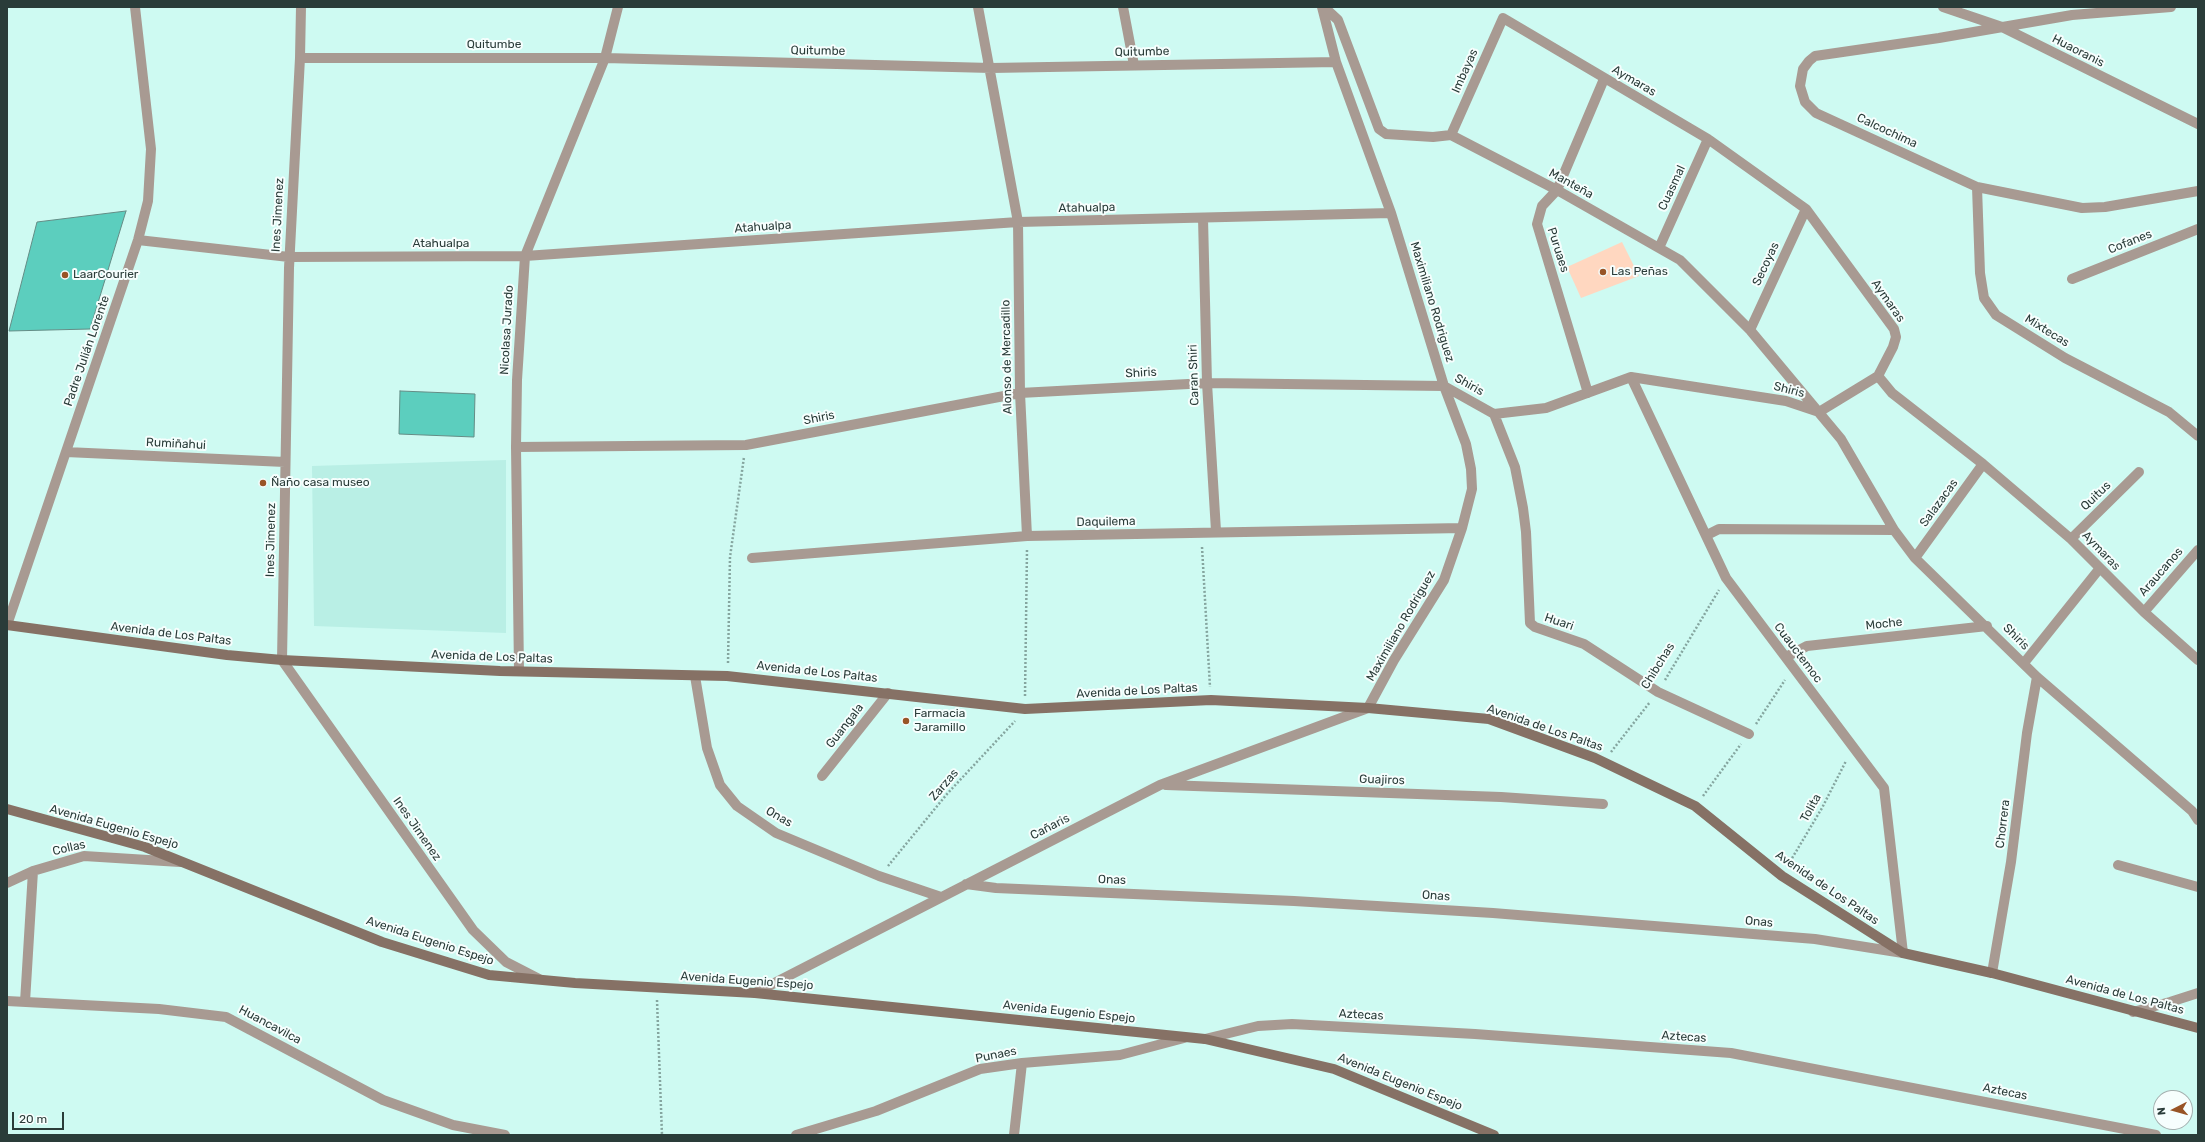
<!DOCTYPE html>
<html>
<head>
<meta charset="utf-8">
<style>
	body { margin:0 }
	#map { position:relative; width:2205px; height:1142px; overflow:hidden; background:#cefaf2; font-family:Rubik,sans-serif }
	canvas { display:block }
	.frame { position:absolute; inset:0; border:8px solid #2a3c39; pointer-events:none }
	.north { position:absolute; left:2153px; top:1090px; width:40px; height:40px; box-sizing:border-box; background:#f6fefd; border:1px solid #a4b0af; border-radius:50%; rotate:264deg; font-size:11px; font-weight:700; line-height:16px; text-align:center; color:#2a3c39 }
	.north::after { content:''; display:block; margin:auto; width:14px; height:18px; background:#985426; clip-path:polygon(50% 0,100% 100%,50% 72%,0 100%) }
	.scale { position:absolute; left:12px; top:1112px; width:52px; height:18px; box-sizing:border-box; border:2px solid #2a3c39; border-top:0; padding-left:5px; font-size:12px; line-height:14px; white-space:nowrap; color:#2a3c39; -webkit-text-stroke:3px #f6fefd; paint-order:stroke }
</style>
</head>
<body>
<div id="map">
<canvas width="2205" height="1142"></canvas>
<div class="frame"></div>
<div class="north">N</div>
<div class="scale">20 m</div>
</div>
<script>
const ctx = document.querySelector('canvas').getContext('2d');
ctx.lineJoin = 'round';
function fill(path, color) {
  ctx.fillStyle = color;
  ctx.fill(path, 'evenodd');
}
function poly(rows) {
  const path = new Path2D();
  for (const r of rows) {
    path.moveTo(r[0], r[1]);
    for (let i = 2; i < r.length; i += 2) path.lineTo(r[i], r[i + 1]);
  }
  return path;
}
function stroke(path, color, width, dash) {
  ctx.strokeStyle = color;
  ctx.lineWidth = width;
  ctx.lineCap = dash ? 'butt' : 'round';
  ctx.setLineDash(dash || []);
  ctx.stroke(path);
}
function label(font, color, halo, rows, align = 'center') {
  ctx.font = font + ' Rubik,sans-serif';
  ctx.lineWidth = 4;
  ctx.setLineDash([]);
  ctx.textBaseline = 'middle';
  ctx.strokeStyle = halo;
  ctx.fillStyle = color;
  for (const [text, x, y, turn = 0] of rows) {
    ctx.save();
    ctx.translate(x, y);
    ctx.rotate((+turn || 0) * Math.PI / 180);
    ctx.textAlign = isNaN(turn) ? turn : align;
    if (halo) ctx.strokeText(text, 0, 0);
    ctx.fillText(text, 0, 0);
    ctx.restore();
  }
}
fill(poly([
	[506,460,506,633,314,626,312,466]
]), '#b9efe5');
fill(poly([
	[1622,242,1639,276,1581,298,1567,267]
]), '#ffd7c0');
const building = poly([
	[126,211,90,329,9,331,37,222,126,211],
	[400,391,475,394,474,437,399,434,400,391]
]);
fill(building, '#5ccebe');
stroke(building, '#648c85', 1);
stroke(poly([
	[1202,547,1210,687],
	[728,663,730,557,744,457],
	[1665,680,1719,590],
	[1025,696,1027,549],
	[1756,724,1785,680],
	[1611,752,1650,702],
	[1703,796,1741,744],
	[1788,865,1822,808,1846,761],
	[888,866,947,794,1015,721],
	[657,1000,662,1135]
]), '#85a59f', 2.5, [2, 2]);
stroke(poly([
	[301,7,300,58,289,268,282,660,473,930,506,962,539,979],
	[978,7,1018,222,1020,393,1027,536],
	[1123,7,1134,65],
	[1324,7,1338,20,1379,129,1386,134,1433,137,1451,135,1557,190,1680,260,1750,330,1841,439,1894,530,1915,558,2037,677,2192,811,2198,820],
	[1943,7,2002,27,2198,124],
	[2171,7,2072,15,1939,38,1815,56,1809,61,1803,69,1800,86,1805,102,1816,113,1977,187,2082,208,2105,207,2198,191],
	[300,58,605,58,991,68,1336,62],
	[1451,135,1503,18,1708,139,1806,209,1894,329,1896,337,1893,347,1878,376,1892,393,1983,464,2071,539,2144,612,2198,660],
	[1977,187,1980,273,1984,298,1996,315,2065,358,2169,412,2198,436],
	[1203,218,1207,383,1216,531],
	[138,240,289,257,525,256,1018,222,1391,213],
	[1659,248,1708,139],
	[2072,279,2198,229],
	[1750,330,1806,209],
	[1588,393,1537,224,1542,206,1557,190,1604,79],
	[1819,412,1878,376],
	[1494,414,1515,467,1523,508,1526,532,1530,623,1535,627,1584,644,1658,692,1749,734],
	[516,447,746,445,1020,393,1207,383,1444,386,1494,414,1546,408,1631,377,1786,401,1819,412],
	[66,452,285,462],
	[1707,535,1719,529,1894,530],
	[2071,539,2139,472],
	[752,558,1027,536,1462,528],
	[1915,558,1983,464],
	[2144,612,2198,550],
	[7,625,138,240,148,201,151,149,135,7],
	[1786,657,1807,646,1987,626],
	[2024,663,2100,568],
	[519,671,516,447,517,380,525,256,605,58,618,7],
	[695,676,707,748,720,785,737,806,776,833,879,876,941,897],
	[822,776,888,693],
	[1166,785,1501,797,1603,804],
	[2118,865,2198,887],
	[7,883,33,871,84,856,180,862],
	[966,884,996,888,1294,901,1493,913,1815,939,1903,953,1884,788,1726,578,1631,377],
	[1992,973,2011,862,2027,733,2037,677],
	[755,993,1160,785,1368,708,1394,660,1444,580,1462,528,1472,489,1471,469,1466,444,1444,386,1391,213,1336,62,1322,7],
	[7,1001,159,1009,226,1017,383,1100,453,1125,505,1135],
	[25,1002,33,871],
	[2133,1012,2170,1002,2198,993],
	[1205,1039,1258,1026,1292,1024,1475,1034,1731,1053,2156,1135],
	[796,1135,876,1111,980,1069,1022,1063,1120,1055,1184,1038],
	[1014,1135,1022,1063]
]), '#a89a92', 10);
stroke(poly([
	[7,625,227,655,282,660,500,671,727,676,1025,709,1211,700,1368,708,1489,719,1595,758,1695,806,1782,876,1903,953,1992,973,2198,1028],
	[7,809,145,847,382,942,489,975,575,983,755,993,1205,1039,1334,1069,1494,1135]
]), '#867165', 10);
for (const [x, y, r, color] of [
	[1603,272,4,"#985426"],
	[65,275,4,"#985426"],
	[263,483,4,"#985426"],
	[906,721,4,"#985426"]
]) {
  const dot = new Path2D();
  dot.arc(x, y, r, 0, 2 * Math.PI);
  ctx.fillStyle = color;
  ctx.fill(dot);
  stroke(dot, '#f6fefd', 1.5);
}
label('12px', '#2a3c39', '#f6fefd', [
	["Quitumbe",494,45],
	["Quitumbe",818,51,1],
	["Huaoranis",2078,51,27],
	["Quitumbe",1142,52,-1],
	["Imbayas",1465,71,-66],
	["Aymaras",1634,81,30],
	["Calcochima",1887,131,25],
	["Manteña",1571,184,29],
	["Cuasmal",1672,188,-65],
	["Atahualpa",1087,208,-1],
	["Ines Jimenez",278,215,-87],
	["Atahualpa",763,227,-4],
	["Cofanes",2130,242,-22],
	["Atahualpa",441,244],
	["Puruaes",1558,250,72],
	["Secoyas",1766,264,-65],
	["Aymaras",1888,301,55],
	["Maximiliano Rodriguez",1432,302,73],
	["Nicolasa Jurado",507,330,-87],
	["Mixtecas",2047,331,32],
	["Padre Julián Lorente",87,351,-71],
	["Alonso de Mercadillo",1007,357,-91],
	["Shiris",1141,373,-3],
	["Caran Shiri",1194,375,-92],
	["Shiris",1469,385,29],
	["Shiris",1789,390,14],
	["Shiris",819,418,-11],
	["Rumiñahui",176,444,3],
	["Quitus",2096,496,-44],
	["Salazacas",1939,503,-54],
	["Daquilema",1106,522,-1],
	["Ines Jimenez",271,540,-89],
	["Aymaras",2101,551,46],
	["Araucanos",2161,572,-49],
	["Huari",1559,622,19],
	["Moche",1884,624,-6],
	["Maximiliano Rodriguez",1401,626,-60],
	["Avenida de Los Paltas",171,634,7],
	["Shiris",2016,637,45],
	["Cuauctemoc",1798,653,53],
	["Avenida de Los Paltas",492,657,2],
	["Chibchas",1658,666,-58],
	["Avenida de Los Paltas",817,672,6],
	["Avenida de Los Paltas",1137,691,-3],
	["Guangala",845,726,-52],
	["Avenida de Los Paltas",1545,728,19],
	["Guajiros",1382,780,2],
	["Zarzas",944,785,-49],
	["Tolita",1811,808,-61],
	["Onas",779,817,30],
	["Chorrera",2003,824,-83],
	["Avenida Eugenio Espejo",114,827,16],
	["Cañaris",1050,827,-27],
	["Ines Jimenez",417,829,55],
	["Collas",69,848,-13],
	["Onas",1112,880,2],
	["Avenida de Los Paltas",1827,888,34],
	["Onas",1436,896,4],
	["Onas",1759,922,5],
	["Avenida Eugenio Espejo",430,941,18],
	["Avenida Eugenio Espejo",747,981,4],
	["Avenida de Los Paltas",2125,995,15],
	["Avenida Eugenio Espejo",1069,1012,6],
	["Aztecas",1361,1015,3],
	["Huancavilca",270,1025,28],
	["Aztecas",1684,1037,4],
	["Punaes",996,1055,-11],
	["Avenida Eugenio Espejo",1400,1082,22],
	["Aztecas",2005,1092,11]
]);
label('12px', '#2a3c39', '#f6fefd', [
	["Las Peñas",1611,272],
	["LaarCourier",73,275],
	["Ñaño casa museo",271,483],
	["Farmacia",914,714],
	["Jaramillo",914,728]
], 'left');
</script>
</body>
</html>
